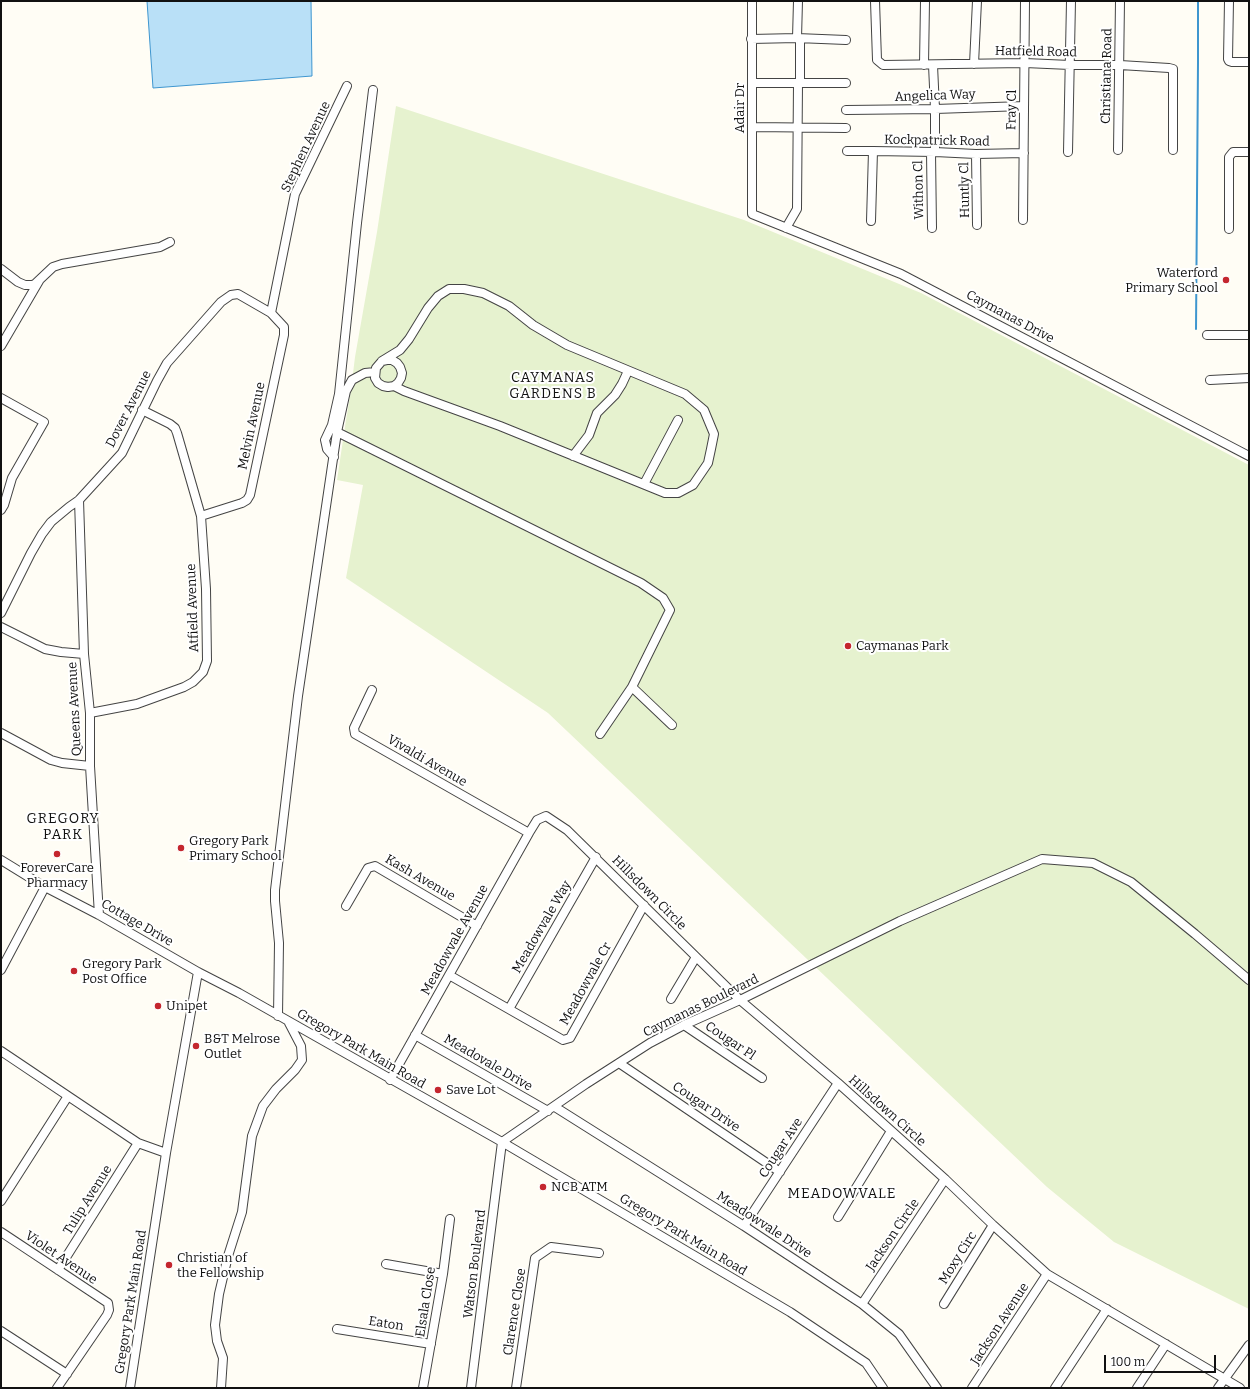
<!DOCTYPE html>
<html>
<head>
<meta charset="utf-8">
<style>
	body { margin:0 }
	#map { position:relative; width:1250px; height:1389px; overflow:hidden; background:#fffdf5; font-family:Bitter,serif }
	canvas { display:block }
	.frame { position:absolute; inset:0; border:2px solid #111; pointer-events:none }
	.scale { position:absolute; left:1104px; top:1355px; width:112px; height:18px; box-sizing:border-box; border:2px solid #111; border-top:0; padding-left:5px; font-size:12px; line-height:14px; white-space:nowrap; color:#111; -webkit-text-stroke:3px #fff; paint-order:stroke }
</style>
</head>
<body>
<div id="map">
<canvas width="1250" height="1389"></canvas>
<div class="frame"></div>
<div class="scale">100 m</div>
</div>
<script>
const ctx = document.querySelector('canvas').getContext('2d');
ctx.lineJoin = 'round';
function fill(path, color) {
  ctx.fillStyle = color;
  ctx.fill(path, 'evenodd');
}
function poly(rows) {
  const path = new Path2D();
  for (const r of rows) {
    path.moveTo(r[0], r[1]);
    for (let i = 2; i < r.length; i += 2) path.lineTo(r[i], r[i + 1]);
  }
  return path;
}
function stroke(path, color, width, dash) {
  ctx.strokeStyle = color;
  ctx.lineWidth = width;
  ctx.lineCap = dash ? 'butt' : 'round';
  ctx.setLineDash(dash || []);
  ctx.stroke(path);
}
function label(font, color, halo, rows, align = 'center') {
  ctx.font = font + ' Bitter,serif';
  ctx.lineWidth = 4;
  ctx.setLineDash([]);
  ctx.textBaseline = 'middle';
  ctx.strokeStyle = halo;
  ctx.fillStyle = color;
  for (const [text, x, y, turn = 0] of rows) {
    ctx.save();
    ctx.translate(x, y);
    ctx.rotate((+turn || 0) * Math.PI / 180);
    ctx.textAlign = isNaN(turn) ? turn : align;
    if (halo) ctx.strokeText(text, 0, 0);
    ctx.fillText(text, 0, 0);
    ctx.restore();
  }
}
fill(poly([
	[396,106,744,220,921,293,1249,465,1249,1309,1114,1242,1047,1187,548,713,346,578,363,485,337,480,346,420,351,390,355,357,377,232]
]), '#e6f2cf');
const water = poly([
	[147,1,311,1,312,76,153,88,147,1]
]);
fill(water, '#b9e0f7');
stroke(water, '#3f96cf', 1);
stroke(poly([
	[1196,329,1198,62,1198,1]
]), '#3f96cf', 2);
const minor = poly([
	[752,1,752,214,901,274,1249,456],
	[875,1,877,60,883,65,1025,63,1070,65,1120,65,1169,68,1173,69,1173,150],
	[1229,1,1228,59,1229,61,1232,62,1249,62],
	[797,38,846,40],
	[751,39,797,38,798,1],
	[974,64,977,1],
	[924,65,925,1],
	[933,65,935,109,935,152],
	[752,83,846,83],
	[800,83,800,38],
	[846,110,935,109,1024,106],
	[752,127,846,128],
	[1118,150,1120,1],
	[847,151,873,151],
	[931,152,932,228],
	[1068,152,1071,1],
	[976,154,977,225],
	[1023,220,1025,1],
	[871,221,873,151,935,152,976,154,1024,153],
	[786,228,797,209,798,83],
	[1229,229,1229,157,1233,152,1249,152],
	[1,269,18,282,25,285,32,285,35,284,53,267,62,264,160,247,170,242],
	[271,313,295,194,347,86],
	[1207,335,1249,335],
	[1,346,39,281],
	[382,361,387,360,392,360,397,363,400,367,402,373,401,378,398,383,394,386,388,387,383,386,378,383,375,378,376,368,382,361,400,350,409,339,428,308,438,296,449,289,464,289,483,293,509,306,533,325,567,345,685,394,704,410,714,434,711,449,708,463,693,485,678,493,665,493,500,426,404,391,394,386],
	[1210,380,1249,378],
	[1,398,44,422,12,478,4,505,1,510],
	[337,432,641,583,663,598,670,610,632,687,672,725],
	[573,456,589,435,597,413,615,395,622,384,628,371],
	[334,457,327,449,325,440,332,425,339,394,357,223,373,90],
	[644,484,678,420],
	[79,500,84,654,90,713,90,766,99,915],
	[1,613,31,553,42,534,51,522,69,507,79,500,122,453,157,381,167,363,221,302,231,295,238,294,271,313,284,327,284,335,250,495,247,500,242,503,201,516],
	[1,627,45,649,61,652,84,654],
	[372,690,354,728,355,734,529,833],
	[90,713,137,704,184,687,193,682,203,672,207,661,206,589,201,516,177,433,175,428,170,424,142,410],
	[1,733,51,760,62,763,90,766],
	[600,734,632,687],
	[1,860,45,887,99,915,198,972,239,993,502,1142,790,1312,866,1363,883,1388],
	[346,906,368,868,375,866,477,926],
	[1,970,45,887],
	[449,975,563,1040,570,1038,644,905],
	[671,999,696,957],
	[509,1009,596,857],
	[278,1016,279,943,275,901,275,890,298,696,337,432,346,391,352,380,365,373,375,372],
	[684,1025,762,1078],
	[415,1035,548,1111],
	[1,1051,138,1143,166,1153],
	[619,1063,780,1172],
	[390,1080,529,833,537,820,546,816,567,830,740,1000,838,1083,945,1179,993,1225,1047,1274,1240,1388],
	[555,1107,744,1226,862,1304,899,1334,937,1388],
	[1,1201,68,1096],
	[838,1217,891,1131],
	[744,1226,838,1083],
	[1,1232,108,1303,109,1310,107,1315,57,1388],
	[386,1264,443,1274],
	[58,1270,138,1143],
	[862,1304,945,1179],
	[944,1304,993,1225],
	[337,1329,431,1344],
	[1,1331,67,1374],
	[130,1388,166,1153,198,972],
	[221,1388,223,1358,217,1341,215,1325,219,1294,228,1256,242,1212,252,1136,263,1106,276,1089,295,1070,302,1060,301,1046,289,1023],
	[423,1388,443,1274,450,1219],
	[471,1388,502,1142,586,1084,650,1043,684,1025,740,1000,900,921,1042,859,1093,863,1131,882,1195,934,1249,980],
	[516,1388,535,1258,551,1247,599,1253],
	[972,1388,1047,1274],
	[1055,1388,1107,1309],
	[1137,1388,1166,1344],
	[1218,1388,1249,1345]
]);
stroke(minor, '#444', 10);
stroke(minor, '#fff', 8);
for (const [x, y, r, color] of [
	[1226,280,4,"#c4262e"],
	[848,646,4,"#c4262e"],
	[181,848,4,"#c4262e"],
	[57,854,4,"#c4262e"],
	[74,971,4,"#c4262e"],
	[158,1006,4,"#c4262e"],
	[196,1046,4,"#c4262e"],
	[438,1090,4,"#c4262e"],
	[543,1187,4,"#c4262e"],
	[169,1265,4,"#c4262e"]
]) {
  const dot = new Path2D();
  dot.arc(x, y, r, 0, 2 * Math.PI);
  ctx.fillStyle = color;
  ctx.fill(dot);
  stroke(dot, '#fff', 1.5);
}
label('13px', '#111', '#fff', [
	["Hatfield Road",1036,52,1],
	["Christiana Road",1107,76,-89],
	["Angelica Way",935,96,-2],
	["Adair Dr",740,108,-90],
	["Fray Cl",1012,110,-89],
	["Kockpatrick Road",937,141,1],
	["Stephen Avenue",306,147,-65],
	["Withon Cl",919,190,-91],
	["Huntly Cl",965,190,-91],
	["Caymanas Drive",1010,317,28],
	["Dover Avenue",129,409,-63],
	["Melvin Avenue",252,426,-78],
	["Atfield Avenue",193,608,-92],
	["Queens Avenue",75,709,-93],
	["Vivaldi Avenue",427,761,30],
	["Kash Avenue",420,878,30],
	["Hillsdown Circle",649,893,45],
	["Cottage Drive",137,923,30],
	["Meadowvale Way",542,927,-60],
	["Meadowvale Avenue",455,940,-61],
	["Meadowvale Cr",586,984,-61],
	["Caymanas Boulevard",701,1006,-26],
	["Cougar Pl",730,1041,34],
	["Gregory Park Main Road",361,1049,30],
	["Meadovale Drive",488,1063,30],
	["Cougar Drive",706,1107,34],
	["Hillsdown Circle",887,1111,42],
	["Cougar Ave",781,1148,-57],
	["Tulip Avenue",88,1200,-58],
	["Meadowvale Drive",764,1225,33],
	["Gregory Park Main Road",683,1235,31],
	["Jackson Circle",893,1235,-56],
	["Violet Avenue",61,1258,34],
	["Moxy Circ",958,1258,-58],
	["Watson Boulevard",475,1264,-83],
	["Gregory Park Main Road",131,1302,-81],
	["Elsala Close",426,1302,-81],
	["Clarence Close",515,1312,-81],
	["Eaton",386,1324,9],
	["Jackson Avenue",1000,1324,-57]
]);
label('13px', '#111', '#fff', [
	["Waterford",1218,273,"right"],
	["Primary School",1218,288,"right"],
	["Caymanas Park",856,646],
	["Gregory Park",189,841],
	["Primary School",189,856],
	["ForeverCare",57,868,"center"],
	["Pharmacy",57,883,"center"],
	["Gregory Park",82,964],
	["Post Office",82,979],
	["Unipet",166,1006],
	["B&T Melrose",204,1039],
	["Outlet",204,1054],
	["Save Lot",446,1090],
	["NCB ATM",551,1187],
	["Christian of",177,1258],
	["the Fellowship",177,1273]
], 'left');
ctx.letterSpacing = '1px';
label('14px', '#111', '#fff', [
	["CAYMANAS",553,378],
	["GARDENS B",553,394],
	["GREGORY",63,819],
	["PARK",63,835],
	["MEADOWVALE",842,1194]
]);
ctx.letterSpacing = '0px';
</script>
</body>
</html>
